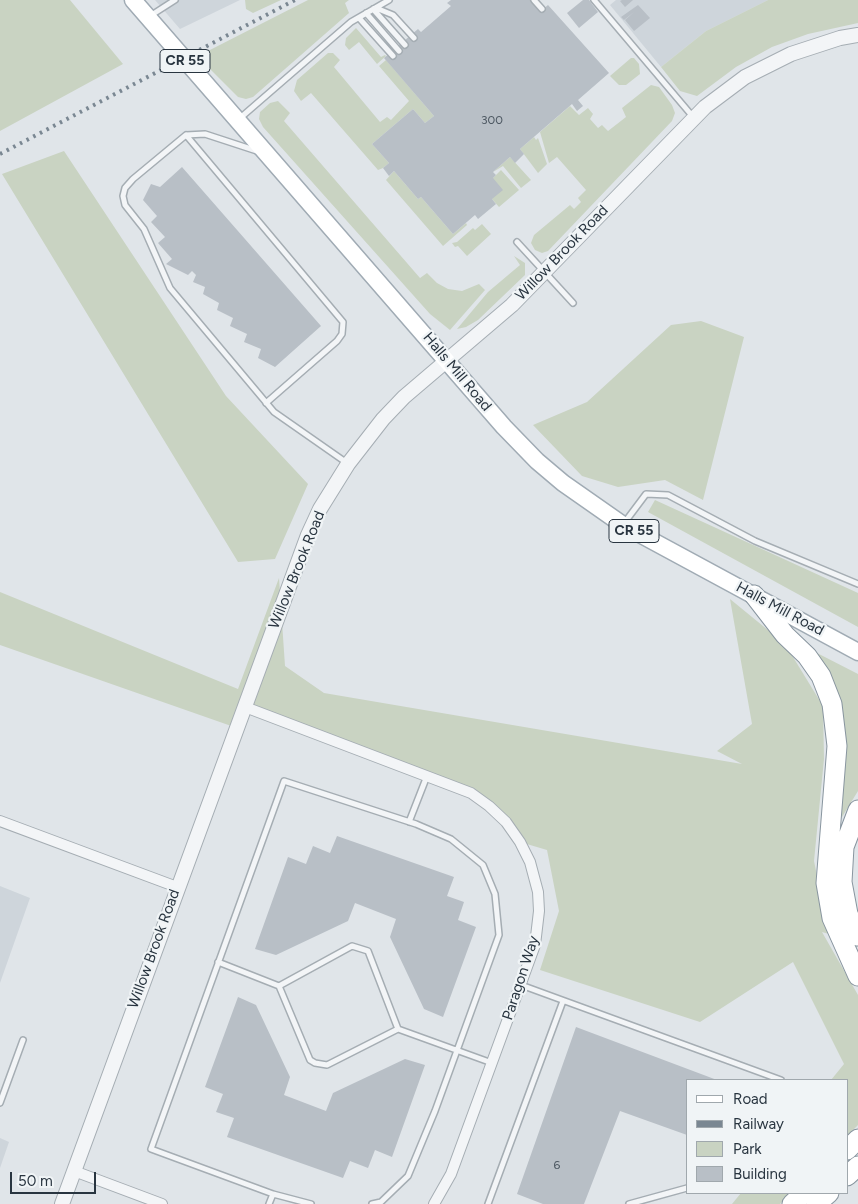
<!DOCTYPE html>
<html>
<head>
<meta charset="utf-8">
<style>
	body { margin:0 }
	#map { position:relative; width:858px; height:1204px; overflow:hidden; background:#e0e5e9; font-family:Figtree,sans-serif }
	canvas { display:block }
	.legend { position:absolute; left:686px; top:1079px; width:162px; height:115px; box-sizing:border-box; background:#f0f4f6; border:1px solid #a0a8ad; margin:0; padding:6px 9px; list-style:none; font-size:15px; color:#293540 }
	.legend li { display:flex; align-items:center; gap:10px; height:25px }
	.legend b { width:25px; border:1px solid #a0a8ad }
	.scale { position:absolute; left:10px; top:1172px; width:86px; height:22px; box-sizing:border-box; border:2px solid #293540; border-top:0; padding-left:6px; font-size:15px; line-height:18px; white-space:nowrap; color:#293540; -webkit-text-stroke:4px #f0f4f6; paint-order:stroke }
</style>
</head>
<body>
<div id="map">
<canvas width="858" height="1204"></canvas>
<ul class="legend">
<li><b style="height:6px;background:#fff"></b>Road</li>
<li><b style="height:6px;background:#7a8792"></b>Railway</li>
<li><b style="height:14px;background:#c9d3c2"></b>Park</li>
<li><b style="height:14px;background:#b8bfc6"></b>Building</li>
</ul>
<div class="scale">50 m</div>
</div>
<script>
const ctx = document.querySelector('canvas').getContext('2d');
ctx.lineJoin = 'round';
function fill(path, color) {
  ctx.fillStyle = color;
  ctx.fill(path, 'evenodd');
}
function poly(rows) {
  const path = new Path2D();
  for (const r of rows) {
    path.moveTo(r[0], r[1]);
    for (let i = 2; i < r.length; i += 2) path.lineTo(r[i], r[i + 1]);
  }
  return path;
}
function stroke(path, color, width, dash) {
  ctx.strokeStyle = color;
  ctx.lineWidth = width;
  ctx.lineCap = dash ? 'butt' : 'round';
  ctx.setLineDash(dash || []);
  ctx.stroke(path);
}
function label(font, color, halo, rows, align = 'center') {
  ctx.font = font + ' Figtree,sans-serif';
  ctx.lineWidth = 4.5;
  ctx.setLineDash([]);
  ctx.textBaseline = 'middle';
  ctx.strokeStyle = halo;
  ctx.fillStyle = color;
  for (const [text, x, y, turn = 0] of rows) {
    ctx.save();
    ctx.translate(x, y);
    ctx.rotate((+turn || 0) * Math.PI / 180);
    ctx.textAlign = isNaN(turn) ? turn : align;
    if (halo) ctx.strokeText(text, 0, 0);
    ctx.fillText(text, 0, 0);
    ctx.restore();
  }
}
fill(poly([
	[155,0,240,0,180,29],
	[616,0,768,0,706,31,661,67,610,5],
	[0,886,30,898,0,983],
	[0,1138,9,1142,0,1168]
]), '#ced5db');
fill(poly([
	[0,0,70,0,123,64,0,131],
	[245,0,281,0,253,13,246,9],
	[308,0,349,0,345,3,349,13,253,97,246,99,238,97,207,66,204,56,206,52],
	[768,0,858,0,858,23,808,34,772,47,736,67,697,96,680,91,661,67,706,31],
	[356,28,381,57,385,55,386,56,377,64,359,42,349,50,345,45,346,38],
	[328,53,333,53,340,60,334,67,380,122,387,117,391,120,409,101,379,66,386,60,434,116,425,123,413,109,372,144,389,163,383,168,378,170,311,93,301,101,294,91,297,80],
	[631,58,634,58,639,64,640,74,626,85,619,85,610,76],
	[651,85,659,87,672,105,675,113,672,121,548,251,542,253,535,250,531,243,534,235,570,205,574,209,581,202,578,198,586,190,557,157,549,163,540,132,570,106,579,115,588,108,593,114,590,119,598,128,602,125,608,131,626,117,622,108],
	[278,101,290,113,284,121,420,278,427,273,437,283,448,289,462,291,479,284,485,290,450,330,430,314,263,127,259,119,260,112,270,103],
	[534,137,536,140,538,138,547,164,538,173,520,149],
	[64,151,226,396,308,484,275,559,238,562,2,174],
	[510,157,531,180,521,188,503,166,493,172],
	[501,170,519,190,499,207,492,199,493,178],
	[394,171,418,199,421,197,453,234,466,223,467,225,443,246,386,180],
	[482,224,491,234,467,256,458,246,455,247,452,243,457,242,473,228,475,230],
	[514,256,525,263,525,275,478,320,466,327,457,329,488,292,520,265],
	[701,321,744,337,703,500,665,480,618,487,582,476,533,425,587,402,671,325],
	[655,500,858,593,858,627,648,512],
	[279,578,285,666,324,693,742,764,717,751,752,724,730,599,785,644,823,706,824,759,814,861,829,934,822,932,858,995,858,1125,847,1136,847,1080,831,1080,844,1064,793,962,700,1022,540,970,559,911,547,850,520,842,471,792,247,705,237,728,0,645,0,592,238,689],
	[817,653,858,674,858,791,834,830,834,687],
	[741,1193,791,1193,780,1204,732,1204]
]), '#c9d3c2');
fill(poly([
	[451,0,531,0,541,11,548,5,609,73,578,100,583,106,577,111,572,104,520,149,524,154,515,163,510,157,493,172,496,175,493,178,503,190,492,199,496,204,478,219,475,215,453,234,421,197,418,199,394,171,389,176,383,168,389,163,372,144,413,109,425,123,434,116,384,58,418,29,421,32,451,6,447,3],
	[583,0,589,0,598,12,579,28,567,13],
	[622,0,633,0,625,7,620,1],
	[638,5,650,18,634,31,625,20,634,12,624,20,621,17],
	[182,167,321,326,275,367,258,358,261,349,244,342,247,334,230,326,233,318,217,310,219,303,203,294,205,287,193,282,196,275,192,271,188,275,166,264,172,259,158,243,165,237,151,222,157,216,143,200,151,184,160,187],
	[337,836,454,877,447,896,464,902,458,920,476,927,443,1017,424,1009,390,937,396,919,355,903,348,921,276,955,255,949,288,857,306,864,313,846,330,853],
	[238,997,256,1005,290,1077,284,1095,326,1111,333,1093,405,1059,425,1065,392,1157,375,1150,368,1168,350,1161,343,1178,227,1137,234,1118,216,1112,223,1094,205,1087],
	[576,1027,717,1080,687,1080,687,1135,620,1111,584,1204,543,1204,517,1194]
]), '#b8bfc6');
const service = poly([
	[534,0,542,9],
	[594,0,694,118],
	[376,8,393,15,414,38],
	[373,9,405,45],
	[366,13,399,51],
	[150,16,175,0],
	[359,18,393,56],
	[239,119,351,22,389,0],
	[186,135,343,322,342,334,337,341,266,403],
	[257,151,205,134,186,135,133,179,125,188,123,196,125,205,144,229,170,288,274,412,347,463],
	[517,242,573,303],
	[625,522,646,494,668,495,755,541,858,584],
	[409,822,427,776],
	[218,962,279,986],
	[521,985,781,1080],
	[398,1029,327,1065,315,1063,310,1060,279,986,352,946,368,951,398,1029,492,1063],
	[0,1103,23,1040],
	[269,1204,273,1194],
	[311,1204,273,1194,151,1149,284,781,416,824,451,839,483,865,495,894,499,935,435,1111,408,1176,381,1202,372,1204],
	[488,1204,563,1001],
	[629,1204,687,1188]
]);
const minor = poly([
	[245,707,471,793,489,806,506,822,520,842,530,862,538,892,539,911,535,945,451,1174,434,1204],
	[0,821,177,887],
	[74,1171,162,1204]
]);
const tertiary = poly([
	[62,1204,308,535,320,509,348,464,383,419,404,397,512,305,705,107,745,77,791,54,840,38,858,35]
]);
const primary = poly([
	[133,0,504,427,537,461,563,483,623,525,858,652]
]);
const motorway = poly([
	[754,595,785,635,807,656,821,676,832,704,837,746,826,883,832,918,858,976],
	[858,810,844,847,842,882,848,914,858,936],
	[847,1150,858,1139],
	[847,1176,858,1166],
	[792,1204,804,1193],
	[816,1204,829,1193]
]);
stroke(service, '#a5adb3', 8);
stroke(minor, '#a5adb3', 12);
stroke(tertiary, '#a5adb3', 16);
stroke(primary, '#a0abb4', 19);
stroke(motorway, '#88959f', 21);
stroke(service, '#f3f5f7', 5);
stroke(minor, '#f3f5f7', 10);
stroke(tertiary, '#f3f5f7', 14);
stroke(primary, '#fff', 16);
stroke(motorway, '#fff', 19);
stroke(poly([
	[0,154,295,0]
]), '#7a8792', 4, [2.5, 5]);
label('12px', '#4d5862', null, [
	["300",492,120],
	["6",557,1165]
]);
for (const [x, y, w] of [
	[185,61,50],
	[634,531,50]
]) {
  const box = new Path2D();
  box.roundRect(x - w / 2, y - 11.5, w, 23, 4);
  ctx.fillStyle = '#f0f4f6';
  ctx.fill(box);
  stroke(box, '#293540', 1);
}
label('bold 14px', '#293540', null, [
	["CR 55",185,61],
	["CR 55",634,531]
]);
label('15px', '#293540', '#f0f4f6', [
	["Willow Brook Road",562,253,-46],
	["Halls Mill Road",457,372,50],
	["Willow Brook Road",297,570,-68],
	["Halls Mill Road",780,609,28],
	["Willow Brook Road",154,949,-70],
	["Paragon Way",521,978,-72]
]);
</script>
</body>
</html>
